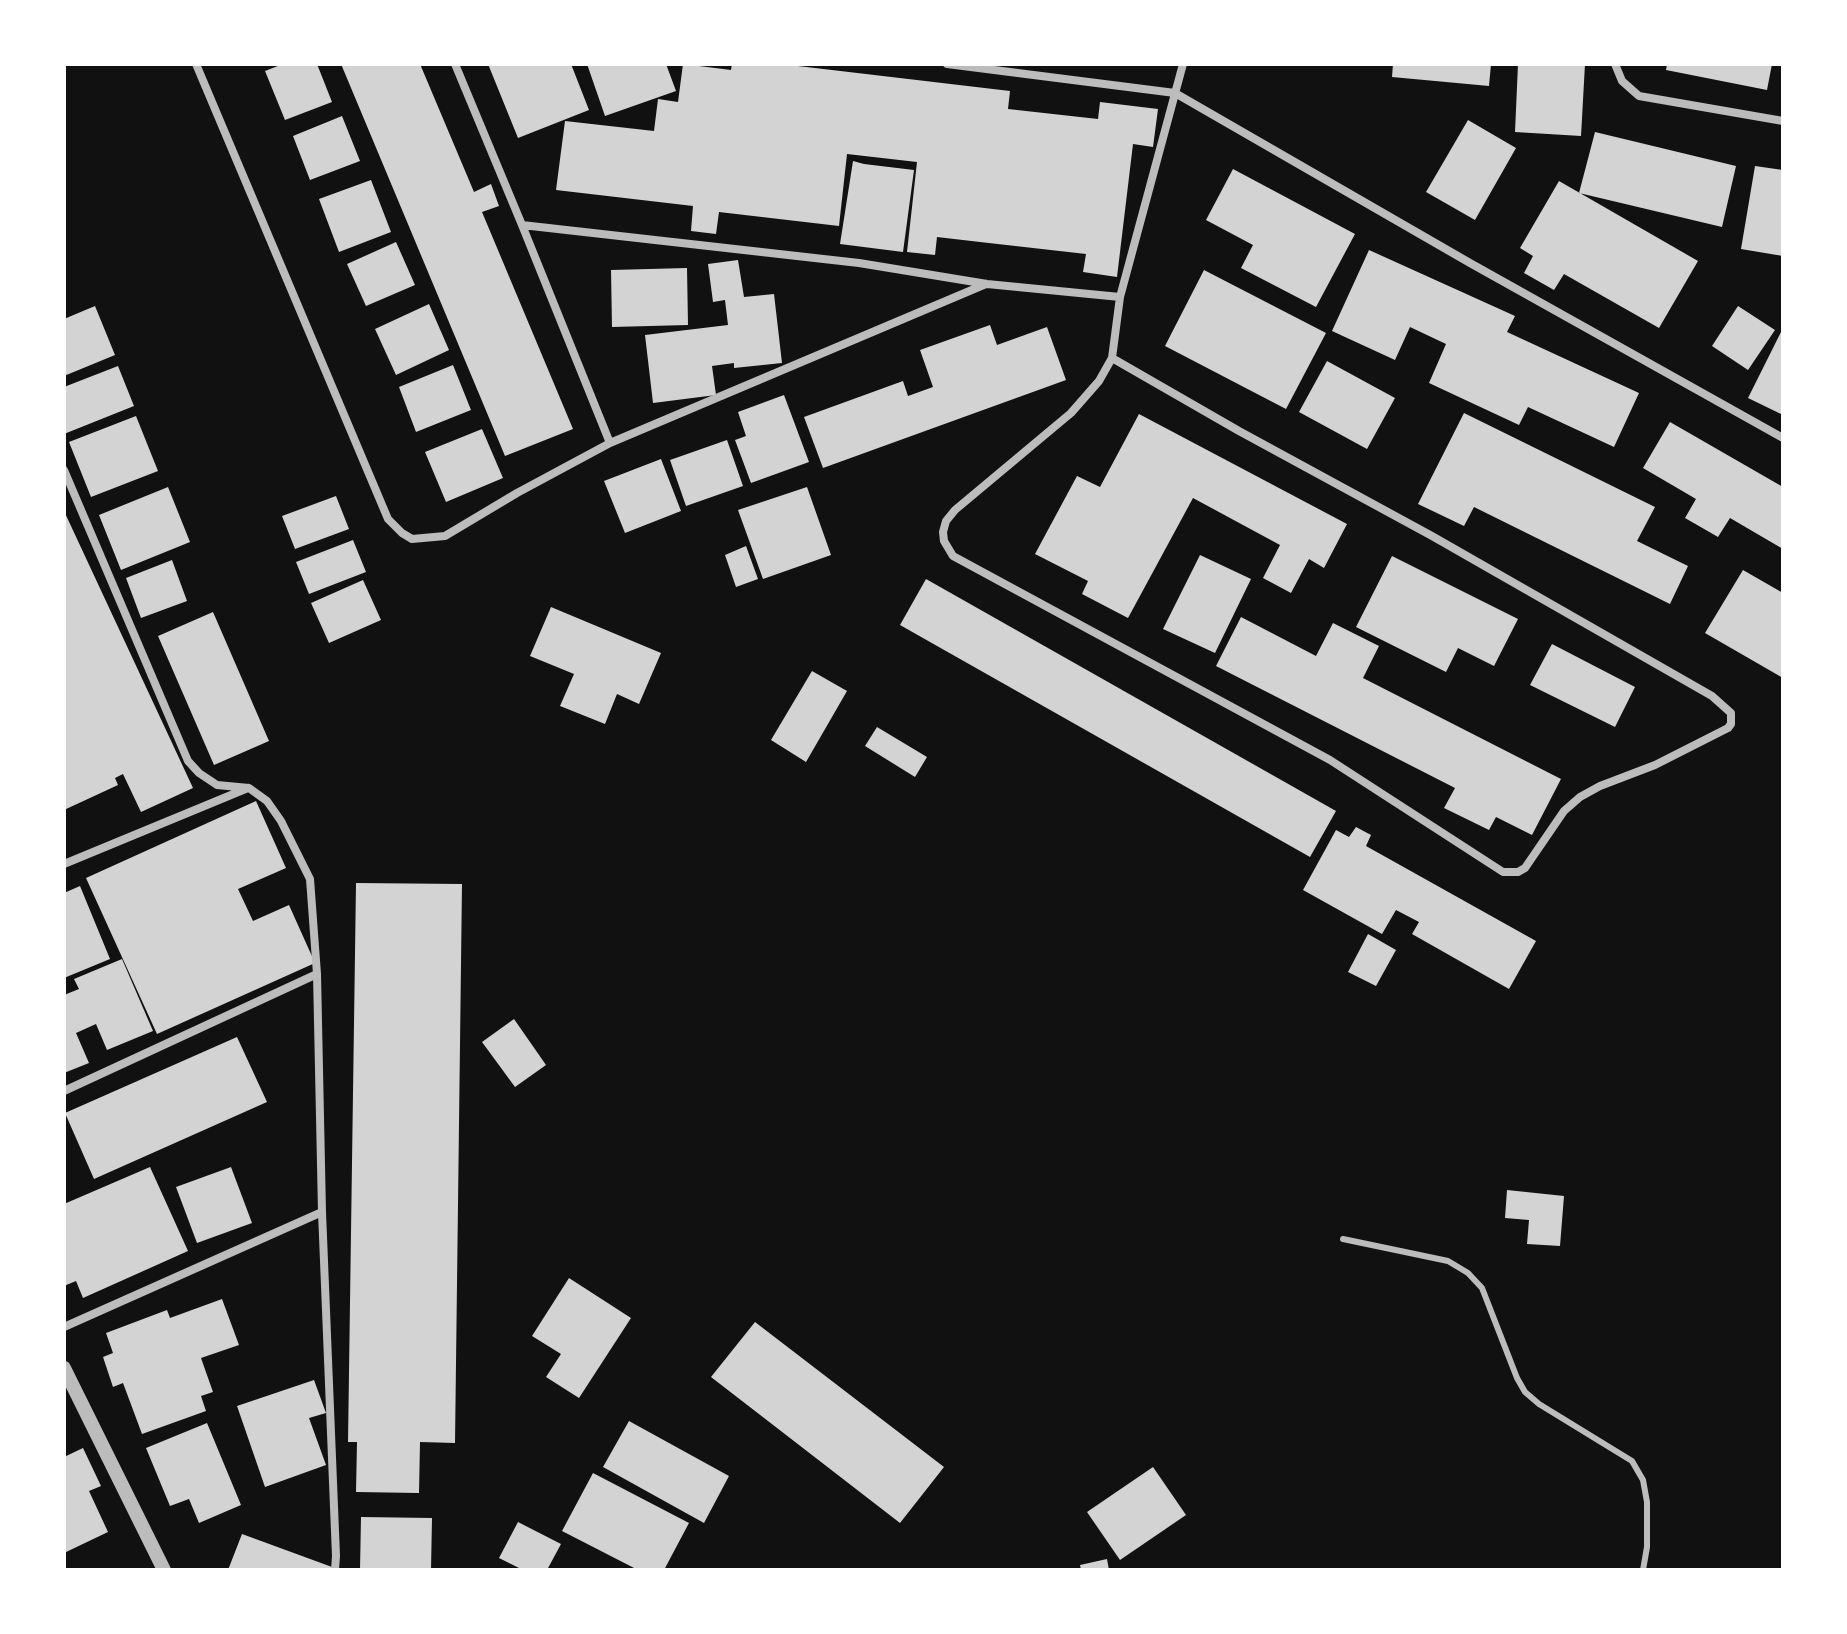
<!DOCTYPE html>
<html>
<head>
<meta charset="utf-8">
<style>
	body { margin:0 }
	#map { position:relative; width:1847px; height:1634px; overflow:hidden; background:#111; font-family:Lato,sans-serif }
	canvas { display:block }
	.frame { position:absolute; inset:0; border:66px solid #fff; pointer-events:none }
</style>
</head>
<body>
<div id="map">
<canvas width="1847" height="1634"></canvas>
<div class="frame"></div>
</div>
<script>
const ctx = document.querySelector('canvas').getContext('2d');
ctx.lineJoin = 'round';
function fill(path, color) {
  ctx.fillStyle = color;
  ctx.fill(path, 'evenodd');
}
function poly(rows) {
  const path = new Path2D();
  for (const r of rows) {
    path.moveTo(r[0], r[1]);
    for (let i = 2; i < r.length; i += 2) path.lineTo(r[i], r[i + 1]);
  }
  return path;
}
function stroke(path, color, width, dash) {
  ctx.strokeStyle = color;
  ctx.lineWidth = width;
  ctx.lineCap = dash ? 'butt' : 'round';
  ctx.setLineDash(dash || []);
  ctx.stroke(path);
}
fill(poly([
	[283,64,317,64,332,102,285,120,265,71],
	[341,64,420,64,474,192,491,184,499,206,482,212,573,429,505,456],
	[488,64,571,64,589,110,518,138],
	[587,64,666,64,676,91,605,116],
	[683,64,731,70,732,64,781,64,1010,91,1008,109,1098,119,1100,102,1158,109,1153,147,1133,144,1117,277,1083,272,1086,254,980,242,937,237,935,255,907,252,917,162,847,154,839,226,719,212,716,234,691,231,693,206,556,190,565,121,654,131,658,99,678,102],
	[1393,64,1491,64,1489,86,1392,77],
	[1518,64,1585,64,1581,136,1515,132],
	[1667,64,1772,64,1767,90,1666,70],
	[342,116,360,161,310,180,293,136],
	[1468,120,1516,148,1475,220,1426,192],
	[1595,132,1736,166,1722,227,1579,193],
	[853,161,864,164,914,170,903,252,840,244],
	[1755,166,1783,170,1783,256,1741,249],
	[1233,169,1355,234,1316,307,1241,268,1253,245,1206,220],
	[371,180,391,232,339,252,319,199],
	[1559,181,1698,261,1659,328,1564,274,1554,290,1524,273,1533,256,1520,248],
	[396,242,415,285,366,306,347,264],
	[1369,250,1515,316,1507,332,1639,393,1614,447,1528,407,1519,425,1429,383,1446,344,1410,327,1395,360,1332,331],
	[738,260,744,297,774,294,782,363,734,368,734,363,712,366,716,395,653,403,645,335,728,325,725,300,713,302,708,264],
	[687,268,688,325,612,327,611,270],
	[1204,270,1326,333,1286,409,1165,346],
	[429,304,449,350,396,375,375,329],
	[95,306,115,355,64,376,64,319],
	[1738,306,1775,330,1748,370,1712,346],
	[990,325,997,345,1047,327,1066,380,823,468,804,417,903,381,908,396,933,387,920,350],
	[1783,328,1783,415,1748,398],
	[1327,361,1395,398,1367,449,1299,412],
	[453,365,471,410,416,432,399,387],
	[118,366,134,406,64,434,64,387],
	[784,395,809,462,751,483,735,440,746,436,738,412],
	[1464,413,1655,507,1637,541,1688,566,1670,604,1474,507,1464,526,1418,504],
	[1139,414,1347,524,1324,568,1309,559,1291,593,1263,578,1280,545,1193,498,1128,618,1082,594,1088,581,1035,554,1077,476,1100,487],
	[136,416,158,471,91,497,69,442],
	[1670,422,1783,487,1783,549,1730,518,1718,537,1685,518,1696,499,1643,468],
	[482,429,503,478,446,502,425,452],
	[727,440,743,486,686,506,670,460],
	[661,459,681,511,625,533,604,481],
	[168,487,190,542,121,570,99,515],
	[807,487,831,555,763,579,738,510],
	[336,496,349,529,295,549,282,516],
	[64,511,193,788,141,812,123,774,115,778,118,785,64,810],
	[353,540,366,572,309,594,296,562],
	[746,546,758,579,736,587,725,555],
	[1200,555,1251,579,1215,653,1163,629],
	[1392,556,1518,619,1494,666,1458,648,1446,672,1356,627],
	[172,560,187,601,141,618,126,578],
	[1743,570,1783,593,1783,678,1705,633],
	[926,579,1336,811,1310,857,900,625],
	[363,580,381,620,329,643,311,603],
	[551,607,661,653,639,704,617,694,605,724,560,706,574,674,530,656],
	[213,612,269,741,214,765,158,636],
	[1241,617,1316,656,1333,623,1379,646,1363,678,1561,779,1532,835,1496,817,1489,830,1444,808,1455,788,1216,666],
	[1552,644,1635,687,1615,727,1530,685],
	[812,671,847,691,806,762,771,740],
	[877,727,927,757,915,777,865,746],
	[256,801,286,868,238,889,253,921,289,905,315,963,157,1034,86,878],
	[1356,827,1371,835,1366,846,1536,941,1509,989,1412,934,1419,922,1396,910,1382,934,1303,890,1336,830,1349,837],
	[356,883,462,884,455,1443,420,1442,419,1493,356,1492,357,1442,348,1442],
	[80,886,110,959,64,978,64,893],
	[1368,934,1396,950,1376,986,1348,972],
	[122,959,153,1031,107,1050,96,1024,76,1033,89,1063,64,1073,64,995,79,989,74,979],
	[514,1019,546,1065,515,1087,482,1042],
	[237,1037,267,1102,94,1179,65,1113],
	[150,1167,188,1251,83,1298,76,1281,64,1286,64,1204],
	[231,1167,252,1223,197,1243,176,1187],
	[1507,1190,1564,1196,1560,1246,1527,1244,1529,1220,1505,1218],
	[569,1278,631,1318,579,1398,546,1377,561,1354,532,1336],
	[222,1299,239,1345,201,1358,213,1392,201,1396,206,1411,142,1434,123,1383,113,1387,103,1357,113,1353,106,1333,167,1310,170,1318],
	[755,1322,944,1467,900,1523,711,1377],
	[314,1380,326,1413,309,1418,326,1465,265,1487,237,1406],
	[629,1421,729,1476,704,1523,603,1467],
	[207,1423,241,1505,199,1523,189,1499,170,1506,146,1448],
	[83,1448,101,1486,89,1491,108,1532,64,1553,64,1457],
	[1153,1467,1186,1515,1120,1560,1087,1512],
	[593,1473,689,1523,664,1570,638,1570,562,1531],
	[361,1517,432,1518,431,1570,360,1570],
	[518,1522,561,1544,547,1570,523,1570,499,1558],
	[242,1534,332,1567,331,1570,228,1570],
	[1107,1559,1109,1570,1081,1570,1080,1565]
]), '#d3d3d3');
stroke(poly([
	[1343,1239,1448,1261,1468,1273,1482,1288,1517,1378,1525,1392,1539,1404,1632,1461,1643,1480,1647,1502,1647,1547,1643,1570]
]), '#bcbcbc', 6);
stroke(poly([
	[196,64,388,519,402,533,412,539,445,536,517,493,610,443],
	[455,64,522,225,859,263,987,284,1120,297],
	[947,64,1175,93,1470,263,1783,438],
	[1615,64,1622,81,1639,96,1783,121],
	[522,225,610,443,986,284],
	[1112,358,1239,431,1432,536,1712,696,1731,713,1731,724,1728,728,1655,765,1600,786,1580,797,1564,811,1525,868,1518,872,1503,872,1330,760,953,556,944,541,943,532,946,521,955,510,1071,413,1099,381,1112,358,1120,297,1183,64],
	[64,470,188,761,199,773,217,785,249,788,267,801,281,821,310,879,317,974,322,1212,336,1556,335,1570],
	[64,864,248,788],
	[64,1091,317,974],
	[64,1327,322,1212]
]), '#bcbcbc', 8);
stroke(poly([
	[64,1368,164,1570]
]), '#bcbcbc', 14);
</script>
</body>
</html>
